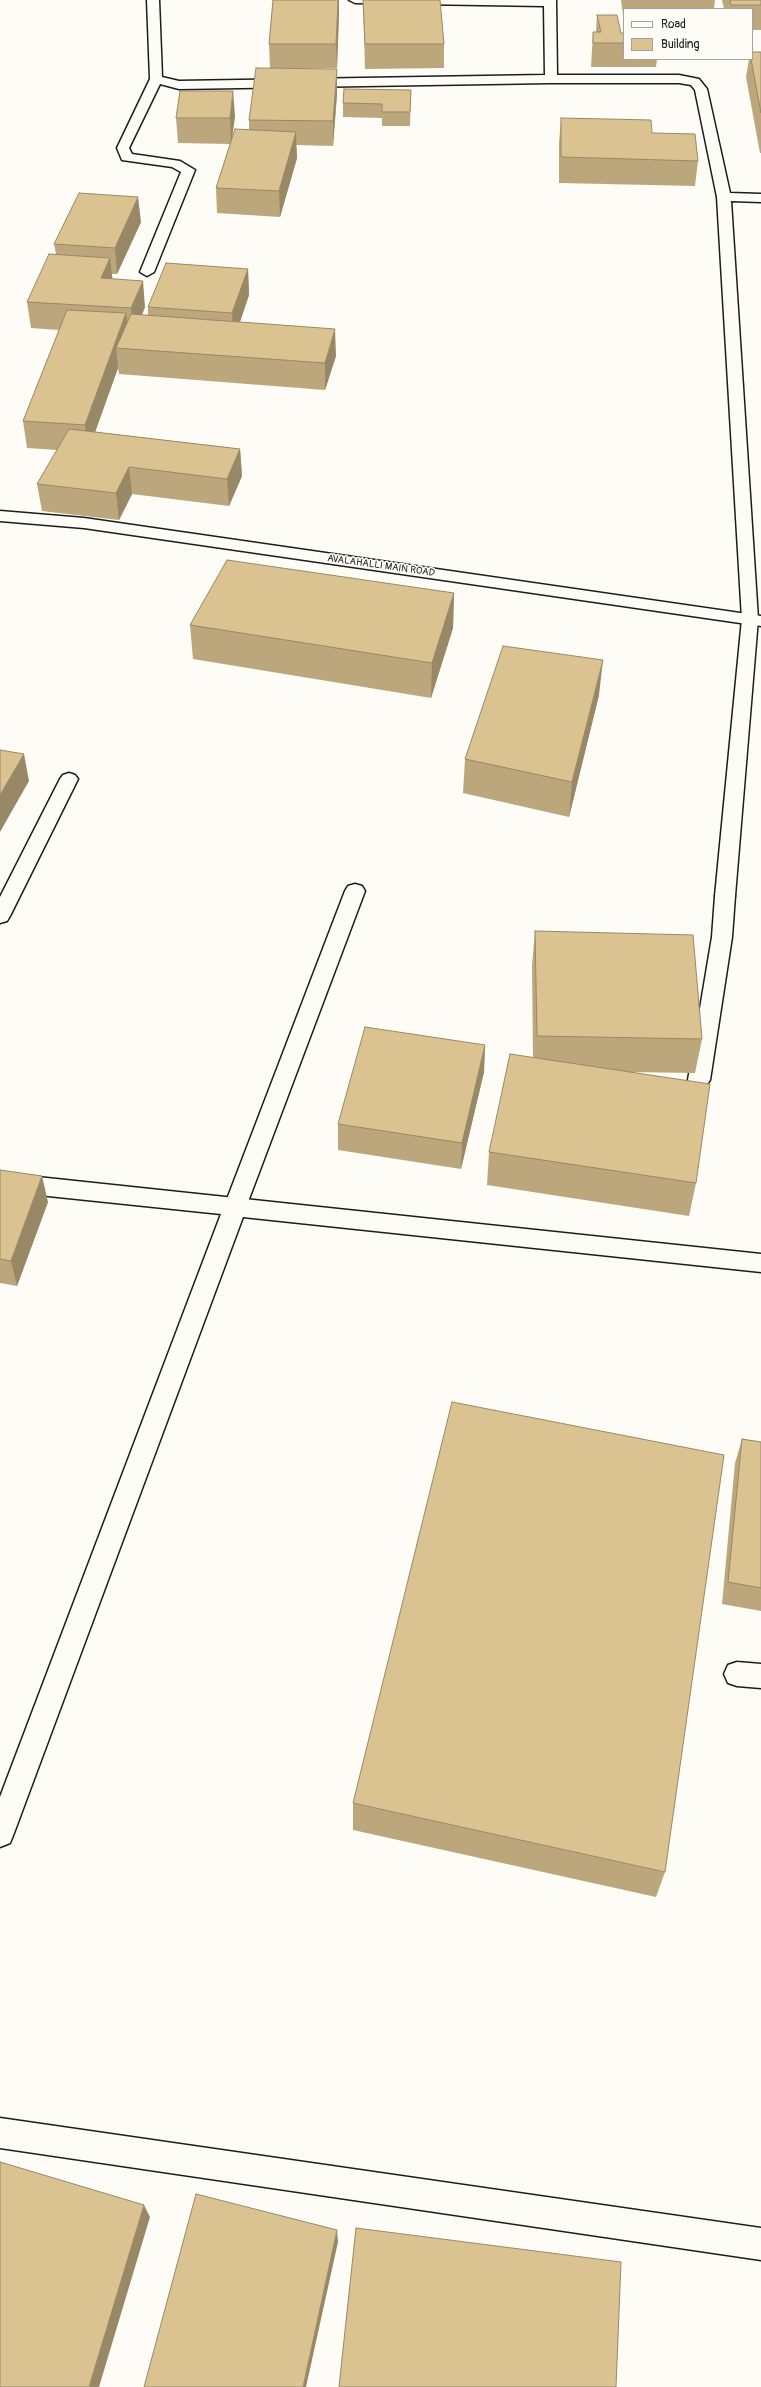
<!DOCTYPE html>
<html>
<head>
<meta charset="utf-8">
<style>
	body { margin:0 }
	#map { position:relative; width:761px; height:2387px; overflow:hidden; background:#fdfcf7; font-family:Pangolin,sans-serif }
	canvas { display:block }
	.legend { position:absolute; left:623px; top:8px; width:130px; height:52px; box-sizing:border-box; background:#fdfcf7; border:1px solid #a3a29f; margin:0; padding:5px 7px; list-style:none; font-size:12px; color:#1c1c1c }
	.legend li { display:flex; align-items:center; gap:8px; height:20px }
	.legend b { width:20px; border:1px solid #a3a29f }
</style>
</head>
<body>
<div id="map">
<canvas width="761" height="2387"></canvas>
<ul class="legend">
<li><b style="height:5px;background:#fdfcf7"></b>Road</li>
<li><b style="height:11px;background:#dbc291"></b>Building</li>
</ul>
</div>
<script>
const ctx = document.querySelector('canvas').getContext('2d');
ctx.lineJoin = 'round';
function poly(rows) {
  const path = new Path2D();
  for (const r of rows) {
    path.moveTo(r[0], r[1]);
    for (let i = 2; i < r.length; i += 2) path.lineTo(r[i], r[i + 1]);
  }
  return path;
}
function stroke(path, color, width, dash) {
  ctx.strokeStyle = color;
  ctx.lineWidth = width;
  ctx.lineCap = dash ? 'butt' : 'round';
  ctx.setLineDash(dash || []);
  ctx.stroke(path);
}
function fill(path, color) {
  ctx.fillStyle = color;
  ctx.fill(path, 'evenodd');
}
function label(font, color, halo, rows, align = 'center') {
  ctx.font = font + ' Pangolin,sans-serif';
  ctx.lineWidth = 3;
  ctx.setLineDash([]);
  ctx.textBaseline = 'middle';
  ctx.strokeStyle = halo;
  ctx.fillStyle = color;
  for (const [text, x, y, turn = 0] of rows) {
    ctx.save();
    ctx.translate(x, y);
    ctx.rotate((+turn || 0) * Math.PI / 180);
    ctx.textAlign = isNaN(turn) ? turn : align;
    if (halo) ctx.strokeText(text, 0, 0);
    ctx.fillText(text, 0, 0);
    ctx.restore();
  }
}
const lane = poly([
	[147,0,159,0,162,77,179,81,545,75,544,6,355,3,349,0,556,0,557,75,679,75,699,79,707,89,730,193,761,194,761,202,731,201,758,619,756,623,744,623,742,619,717,197,695,90,691,85,679,83,551,83,179,89,160,84,129,148,132,154,180,161,195,170,154,272,147,276,140,272,181,172,172,167,122,160,117,148,150,79,147,0],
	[355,884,362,886,365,891,246,1207,243,1213,235,1216,227,1213,224,1207,345,891,348,886,355,884],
	[725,889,732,891,735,896,732,937,710,1080,706,1086,699,1088,692,1086,688,1080,712,937,715,896,718,891,725,889]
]);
const street = poly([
	[750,614,756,615,758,619,735,896,732,901,725,903,718,901,715,896,742,619,744,615,750,614],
	[69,773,75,775,78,779,10,916,7,921,0,923,0,897,60,779,63,775,69,773],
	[0,1173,761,1254,761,1272,243,1217,14,1833,10,1843,0,1847,0,1797,221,1214,0,1191,0,1173],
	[737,1662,761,1664,761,1688,737,1686,728,1683,724,1674,728,1665,737,1662],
	[0,2118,761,2228,761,2260,0,2148,0,2118]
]);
const secondary = poly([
	[0,511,84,518,761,616,761,626,84,528,0,521,0,511]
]);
stroke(lane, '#1c1c1c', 3);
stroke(street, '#1c1c1c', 3);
stroke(secondary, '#1c1c1c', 3);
fill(lane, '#fdfcf7');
fill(street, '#fdfcf7');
fill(secondary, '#fdfcf7');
fill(poly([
	[273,0,339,0,339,13,337,68,270,68,269,44],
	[363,0,444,44,444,68,365,69],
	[621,0,715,0,714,9,624,9,624,22],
	[722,0,761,0,761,30,752,30,752,9,724,9],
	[597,15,621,33,624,33,624,59,657,59,656,67,591,67,593,32,596,32],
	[761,52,761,153,760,153,746,77,749,59,752,59],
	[411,90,410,126,382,126,382,118,343,117,343,103],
	[337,94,333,146,296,145,297,158,280,217,217,213,216,188,230,144,178,143,176,118,235,116,232,139,249,130,249,120],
	[561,118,698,161,695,186,559,183,559,143],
	[141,222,117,274,111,274,112,279,145,307,142,315,148,316,148,307,248,269,249,295,240,322,336,356,325,390,119,374,118,368,95,432,240,449,242,476,229,506,132,494,119,520,42,511,37,484,57,450,27,448,23,421,59,330,31,328,27,302,56,254,54,244],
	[454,593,453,628,431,698,193,659,190,625],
	[599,695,569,817,463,793,465,759],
	[535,931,702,1039,695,1073,627,1072,696,1183,689,1216,487,1185,489,1152,533,1058,532,965],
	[485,1045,484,1072,461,1169,338,1150,338,1124],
	[0,1170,48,1202,17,1286,0,1283],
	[742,1439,761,1442,761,1611,722,1604,735,1463],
	[353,1803,665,1872,656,1897,353,1830]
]), '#bca77d');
fill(poly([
	[338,0,339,0,339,13,337,68,336,44],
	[337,69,337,94,333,146,333,121],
	[233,91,235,116,231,144,230,118],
	[296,132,297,158,280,217,279,191],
	[138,197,141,222,117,274,115,248],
	[110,258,113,284,101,278],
	[248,269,249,295,234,339,232,313],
	[143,281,145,307,134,335,131,308],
	[126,313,129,340,116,348,118,368,88,452,85,425],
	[335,329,336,356,325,390,325,363],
	[240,449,242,476,229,506,227,479],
	[129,467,132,494,119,520,116,493],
	[454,593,453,628,431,698,432,663],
	[603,660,599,695,569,817,572,782],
	[24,754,29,781,0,832,0,795],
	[485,1045,484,1072,461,1169,462,1143],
	[42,1176,48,1202,17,1286,11,1261],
	[144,2205,150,2217,99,2387,89,2387],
	[337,2230,338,2242,306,2387,303,2387]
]), '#986');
const building = poly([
	[273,0,338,0,336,44,269,44,273,0],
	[363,0,440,0,444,44,365,44,363,0],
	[730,0,761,0,761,5,731,5,730,0],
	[597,15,617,15,621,33,624,33,624,43,593,43,593,32,601,32,597,15],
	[752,52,761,52,761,113,751,59,752,59,752,52],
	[256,68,337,69,333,121,249,120,256,68],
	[344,89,411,90,410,112,382,112,382,104,343,103,344,89],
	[180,91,233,91,230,118,176,118,180,91],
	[561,118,651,120,652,133,695,134,698,161,561,157,561,118],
	[235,129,296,132,279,191,216,188,235,129],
	[79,193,138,197,115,248,54,244,79,193],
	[49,254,110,258,101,278,143,281,131,308,27,302,49,254],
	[166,263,248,269,232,313,148,307,166,263],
	[67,310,126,313,85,425,23,421,67,310],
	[131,314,335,329,325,363,116,348,131,314],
	[69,429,240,449,227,479,129,467,116,493,37,484,69,429],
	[227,560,454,593,432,663,190,625,227,560],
	[503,646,603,660,572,782,465,759,503,646],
	[0,750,24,754,0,795,0,750],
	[535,931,693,935,702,1039,537,1036,535,931],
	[365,1027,485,1045,462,1143,338,1124,365,1027],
	[510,1054,710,1084,696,1183,489,1152,510,1054],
	[0,1170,42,1176,11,1261,0,1259,0,1170],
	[452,1402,724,1455,665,1872,353,1803,452,1402],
	[742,1439,761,1442,761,1588,728,1582,742,1439],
	[0,2162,144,2205,89,2387,0,2387,0,2162],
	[196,2194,337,2230,303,2387,144,2387,196,2194],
	[356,2228,621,2262,616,2387,339,2387,356,2228]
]);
fill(building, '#dbc291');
stroke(building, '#986', 1);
label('10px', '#1c1c1c', '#fdfcf7', [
	["AVALAHALLI MAIN ROAD",381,566,8]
]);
</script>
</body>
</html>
